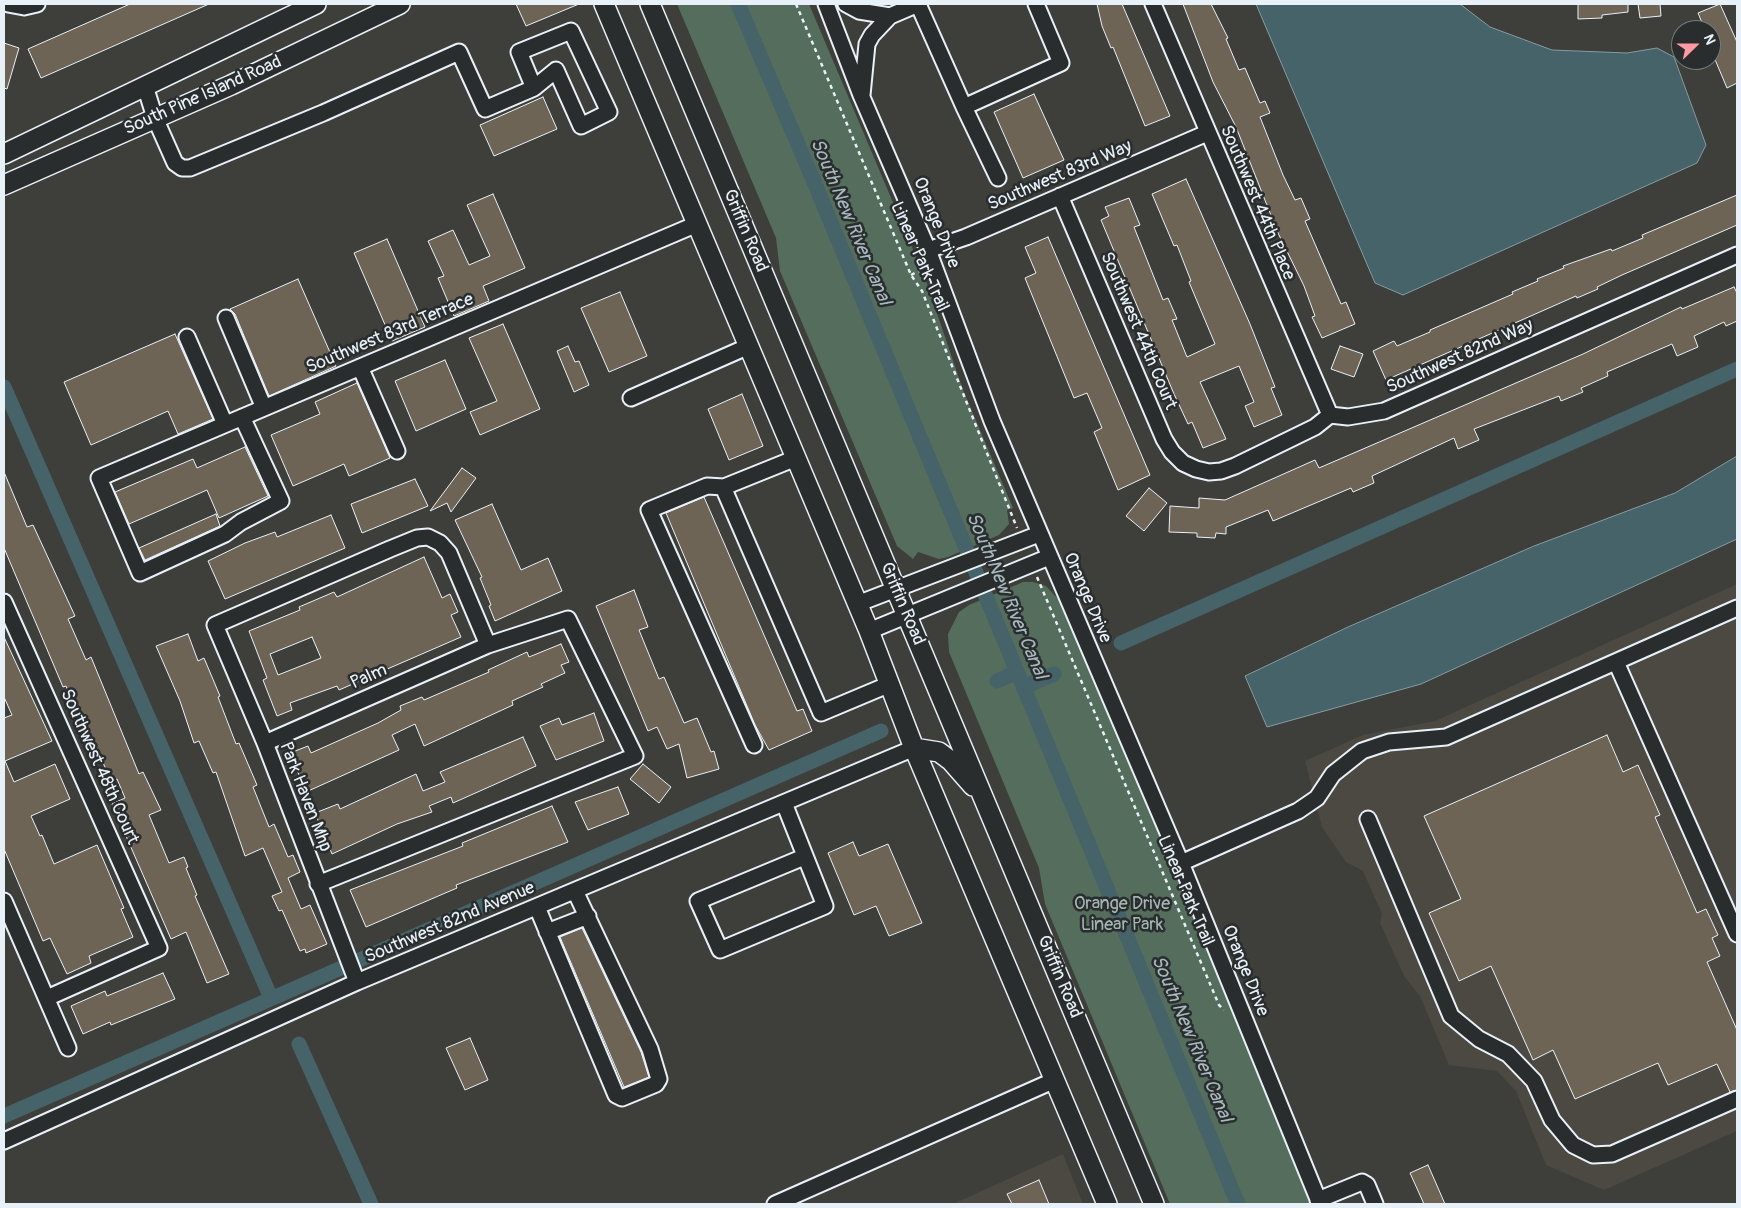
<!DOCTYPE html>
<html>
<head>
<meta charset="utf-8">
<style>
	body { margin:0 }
	#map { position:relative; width:1741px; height:1208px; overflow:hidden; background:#3e3e3a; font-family:Pangolin,sans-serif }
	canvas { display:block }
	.frame { position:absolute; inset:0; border:5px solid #e8f1f8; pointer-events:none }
	.north { position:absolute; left:1671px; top:20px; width:50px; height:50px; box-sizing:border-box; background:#2a2d2e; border:1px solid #767b7f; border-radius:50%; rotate:68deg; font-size:14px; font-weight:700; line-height:20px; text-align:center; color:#e8f1f8 }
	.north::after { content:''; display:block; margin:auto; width:18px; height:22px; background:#ff9aa2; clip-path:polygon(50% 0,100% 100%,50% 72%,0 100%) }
</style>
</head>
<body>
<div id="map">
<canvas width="1741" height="1208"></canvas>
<div class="frame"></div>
<div class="north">N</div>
</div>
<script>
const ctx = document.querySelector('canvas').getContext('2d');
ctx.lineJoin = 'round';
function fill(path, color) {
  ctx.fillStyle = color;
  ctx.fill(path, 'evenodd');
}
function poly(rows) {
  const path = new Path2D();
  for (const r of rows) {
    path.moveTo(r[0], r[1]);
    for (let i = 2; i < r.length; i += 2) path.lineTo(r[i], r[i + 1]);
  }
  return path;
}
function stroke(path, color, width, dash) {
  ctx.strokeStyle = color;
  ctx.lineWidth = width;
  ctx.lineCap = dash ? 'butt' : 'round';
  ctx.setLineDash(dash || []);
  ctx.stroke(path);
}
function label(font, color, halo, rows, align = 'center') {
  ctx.font = font + ' Pangolin,sans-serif';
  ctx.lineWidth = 5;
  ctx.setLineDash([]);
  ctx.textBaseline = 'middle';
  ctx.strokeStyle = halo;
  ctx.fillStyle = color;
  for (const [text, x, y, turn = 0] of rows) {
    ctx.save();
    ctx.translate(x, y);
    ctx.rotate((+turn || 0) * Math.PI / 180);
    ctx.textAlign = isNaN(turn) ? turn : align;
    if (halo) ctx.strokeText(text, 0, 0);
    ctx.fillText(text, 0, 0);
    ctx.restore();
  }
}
fill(poly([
	[1737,584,1737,1131,1604,1190,1546,1165,1516,1091,1497,1071,1449,1065,1420,996,1404,976,1380,923,1382,914,1363,871,1346,862,1322,827,1305,761,1363,735,1435,721],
	[1063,1154,1083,1204,953,1204]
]), '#4c4942');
fill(poly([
	[677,4,809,4,925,278,963,390,1013,508,1007,510,1009,524,999,535,948,557,939,559,918,552,913,559,897,546,780,271,776,238],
	[1023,582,1033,582,1046,586,1060,601,1182,881,1313,1204,1170,1204,1045,904,1039,868,949,652,948,634,959,612,969,605]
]), '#546d5c');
const water = poly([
	[1256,4,1460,4,1490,27,1552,50,1627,53,1657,48,1674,57,1706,145,1697,163,1403,295,1375,283,1256,4],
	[1737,456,1737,539,1421,684,1267,727,1245,676,1348,627,1534,546,1675,493,1737,456]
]);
fill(water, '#456368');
stroke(water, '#869ca2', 1);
stroke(poly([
	[738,4,812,177,1238,1204],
	[4,387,271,998],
	[1121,643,1737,369],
	[997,681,1017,672],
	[1023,687,1054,674],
	[299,1044,371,1204],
	[4,1116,881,731]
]), '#456368', 15);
const building = poly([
	[130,4,209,4,41,78,28,49,130,4],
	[516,4,579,4,526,26,516,4],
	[1097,4,1122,4,1170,116,1145,126,1113,47,1111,48,1102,26,1097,4],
	[1183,4,1211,4,1228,38,1226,39,1239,70,1245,68,1260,103,1265,101,1270,113,1260,117,1283,175,1295,200,1301,198,1310,219,1305,221,1341,304,1346,302,1355,324,1322,338,1312,317,1315,316,1304,286,1278,233,1236,127,1213,82,1183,4],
	[1578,4,1628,4,1628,12,1602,15,1602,18,1578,19,1578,4],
	[1638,4,1660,4,1661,16,1640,18,1638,4],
	[1720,4,1737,42,1737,83,1727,88,1711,50,1711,30,1705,30,1698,13,1720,4],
	[4,43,19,48,7,89,4,88,4,43],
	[1034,94,1064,160,1023,178,994,112,1034,94],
	[543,97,557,129,494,156,480,125,543,97],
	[1186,179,1250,324,1275,387,1271,388,1282,415,1254,427,1245,406,1254,402,1239,366,1200,382,1226,439,1203,448,1192,422,1188,424,1174,394,1101,220,1109,216,1105,207,1129,198,1140,225,1134,227,1163,300,1168,298,1177,319,1172,320,1187,357,1215,344,1189,282,1191,281,1177,245,1174,246,1152,194,1186,179],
	[493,194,525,268,483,286,489,301,454,316,438,278,444,276,428,241,453,230,469,265,490,256,467,205,493,194],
	[1737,195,1737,225,1622,275,1597,287,1598,289,1577,298,1576,296,1386,380,1373,351,1394,341,1397,346,1430,332,1430,330,1513,294,1512,292,1538,281,1537,279,1564,268,1563,266,1611,249,1612,251,1643,238,1642,235,1737,195],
	[1048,237,1150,475,1118,490,1094,432,1102,428,1087,393,1074,398,1025,278,1036,273,1025,247,1048,237],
	[387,239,425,327,392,341,354,253,387,239],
	[298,279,336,366,269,396,235,314,230,309,298,279],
	[1734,287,1737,293,1737,321,1726,326,1724,322,1694,336,1698,347,1677,356,1672,344,1607,372,1608,376,1581,388,1583,392,1561,401,1559,396,1474,429,1479,440,1458,449,1454,438,1372,476,1374,483,1353,492,1351,488,1273,521,1268,510,1226,527,1226,534,1216,533,1215,538,1197,537,1197,533,1169,532,1170,506,1199,508,1199,498,1225,500,1315,460,1319,468,1583,354,1681,307,1682,309,1734,287],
	[620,292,647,356,609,372,581,308,620,292],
	[503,324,540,409,480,435,470,412,497,401,469,338,503,324],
	[175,334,213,419,178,434,168,411,91,445,64,382,175,334],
	[568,346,575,362,579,361,589,385,574,392,557,351,568,346],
	[1340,346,1363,354,1354,377,1331,369,1340,346],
	[445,360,466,409,416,431,395,381,445,360],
	[357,383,390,458,349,476,344,464,293,486,271,435,320,414,315,402,357,383],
	[742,394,763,446,729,460,708,409,742,394],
	[245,447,268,496,219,518,207,490,129,524,115,492,193,459,197,468,245,447],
	[462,468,476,478,451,512,447,503,430,511,462,468],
	[4,472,27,527,33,525,75,616,68,619,86,660,91,657,139,774,143,772,161,810,149,815,169,863,184,857,188,867,186,868,197,895,195,896,229,974,207,983,186,932,171,939,112,804,125,798,117,779,111,781,94,742,90,743,66,686,63,687,4,548,4,472],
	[415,479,428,506,362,533,351,504,415,479],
	[1149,488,1167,503,1144,531,1126,516,1149,488],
	[704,497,797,711,803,709,812,731,769,750,755,725,666,513,704,497],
	[492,504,521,570,548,558,562,591,495,621,489,606,491,605,480,578,482,577,455,520,492,504],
	[216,514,220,526,145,560,139,548,216,514],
	[331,515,345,548,225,599,208,561,245,543,275,532,277,537,331,515],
	[424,557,442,598,450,594,458,612,451,615,461,637,339,690,337,686,290,703,292,710,277,716,263,680,267,678,249,631,300,610,299,607,334,592,337,597,424,557],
	[312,637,321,658,278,675,270,654,312,637],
	[634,590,648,627,639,630,659,679,664,677,684,723,697,718,711,752,714,751,719,769,687,778,679,744,667,749,657,727,648,731,596,606,634,590],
	[188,634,198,661,204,658,220,696,218,697,236,744,239,743,257,785,253,787,269,827,274,824,288,857,293,855,300,872,288,878,301,909,310,905,327,944,306,953,305,949,300,951,282,910,279,911,272,896,282,892,263,848,245,856,216,772,213,773,199,741,194,743,180,701,156,646,188,634],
	[4,637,52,741,5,761,14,782,55,764,70,799,31,816,40,836,42,835,54,864,97,845,124,908,121,909,133,937,89,956,91,963,67,974,50,938,43,941,4,849,4,718,12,715,4,697,4,637],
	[561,644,569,662,561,665,565,673,541,684,543,687,512,701,513,705,424,746,415,724,392,735,399,750,306,792,290,753,308,746,311,753,378,723,401,710,400,706,422,697,424,700,489,672,488,670,527,652,529,657,561,644],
	[594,713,604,741,556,760,540,726,559,718,562,725,594,713],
	[1607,735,1623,772,1638,765,1660,815,1655,817,1697,913,1706,909,1718,935,1712,938,1720,956,1707,962,1737,1030,1737,1090,1730,1092,1717,1064,1668,1085,1658,1063,1575,1099,1553,1050,1533,1060,1491,966,1459,981,1429,913,1461,899,1424,816,1607,735],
	[523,737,536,766,453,803,451,797,429,806,432,812,397,824,332,854,315,813,338,804,340,809,416,774,423,791,445,782,440,772,523,737],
	[643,764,671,787,659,803,630,779,643,764],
	[618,787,629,814,588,830,575,802,618,787],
	[552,806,568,842,456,885,457,888,366,927,350,890,463,846,462,843,552,806],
	[853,842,859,856,888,844,922,923,889,936,876,906,854,915,828,853,853,842],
	[582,928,641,1052,649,1077,624,1087,560,937,582,928],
	[163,973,175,999,111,1025,110,1022,83,1034,71,1006,105,991,107,996,163,973],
	[470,1038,488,1080,465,1090,446,1048,470,1038],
	[1428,1165,1445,1204,1424,1204,1410,1173,1428,1165],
	[1039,1180,1049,1204,1012,1204,1007,1194,1039,1180]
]);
fill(building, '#6e6455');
stroke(building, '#e8f1f8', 1);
const minor = poly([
	[8,4,24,7,37,4],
	[826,4,861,95,928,250,992,421,1181,863,1320,1204],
	[846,4,859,11,890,16],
	[918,4,964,107,1061,63,1036,4],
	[1153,4,1330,415],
	[145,86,155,118,175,163,182,168,190,168,323,113,459,52,485,109,534,88,519,52,571,31,609,112,581,126,556,70,534,88],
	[862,95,867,44,872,35,890,16,918,4],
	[964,107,998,178],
	[1060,196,1164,439,1172,452,1183,463,1196,469,1209,472,1221,471,1235,466,1315,427,1330,415,1348,417,1384,411,1737,255],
	[928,250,966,237,1207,133],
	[226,318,264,408],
	[187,337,225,424],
	[360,367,397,451],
	[631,398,749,346],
	[242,417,281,501,241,522,225,534,140,573,99,478,697,224],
	[723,487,821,713,890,684],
	[4,602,159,948,47,998],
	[857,604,1039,534],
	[869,631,1049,557],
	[1616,662,1737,934],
	[265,743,488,645,568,619,635,756,318,884],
	[754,745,649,510,707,486,724,487,796,458],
	[784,803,825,906,720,950,698,901,804,857],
	[1368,819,1451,1016,1479,1039,1508,1054,1534,1081,1552,1120,1573,1145,1593,1155,1612,1154,1737,1099],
	[1181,863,1298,811,1317,798,1333,774,1362,751,1389,742,1446,737,1737,608],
	[4,901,68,1048],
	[537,907,616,1095,622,1098,656,1084,659,1079,650,1049,575,891],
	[547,932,588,916],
	[357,982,265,743,215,625,390,549,417,538,428,537,440,543,449,553,488,645],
	[4,1141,357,982,914,748],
	[1318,1200,1362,1182,1367,1185,1375,1204],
	[775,1204,1055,1080]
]);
const major = poly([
	[604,4,796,458,869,631,914,748,1107,1204],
	[650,4,1154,1204],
	[4,154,316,4],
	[4,185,231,85,400,4],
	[914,748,939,752,951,761,973,786]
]);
stroke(minor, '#e8f1f8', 19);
stroke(major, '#e8f1f8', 22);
stroke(poly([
	[796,4,911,275,922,291,1017,528],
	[911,275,921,270],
	[1037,577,1219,1005,1224,1010]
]), '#e8f1f8', 2.5, [4, 4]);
stroke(minor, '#2a2d2e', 15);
stroke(major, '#2a2d2e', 19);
label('18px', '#e8f1f8', '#2a2d2e', [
	["South Pine Island Road",203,96,-24],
	["Southwest 83rd Way",1060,176,-23],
	["Southwest 44th Place",1257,203,67],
	["Orange Drive",936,223,68],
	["Griffin Road",745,231,67],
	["Linear Park Trail",919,257,66],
	["Southwest 44th Court",1138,331,67],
	["Southwest 83rd Terrace",390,334,-23],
	["Southwest 82nd Way",1460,357,-24],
	["Orange Drive",1087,598,67],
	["Griffin Road",902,604,67],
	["Palm",369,677,-24],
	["Southwest 48th Court",99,767,66],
	["Park Haven Mhp",305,797,69],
	["Linear Park Trail",1185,891,67],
	["Southwest 82nd Avenue",450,923,-23],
	["Orange Drive",1245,971,68],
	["Griffin Road",1059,977,67]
]);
label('18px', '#a5b6b2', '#2a2d2e', [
	["Orange Drive",1122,904],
	["Linear Park",1122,925]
]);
label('italic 19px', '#a7b8be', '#2a2d2e', [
	["South New River Canal",850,222,67],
	["South New River Canal",1006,596,67],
	["South New River Canal",1191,1039,67]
]);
</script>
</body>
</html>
